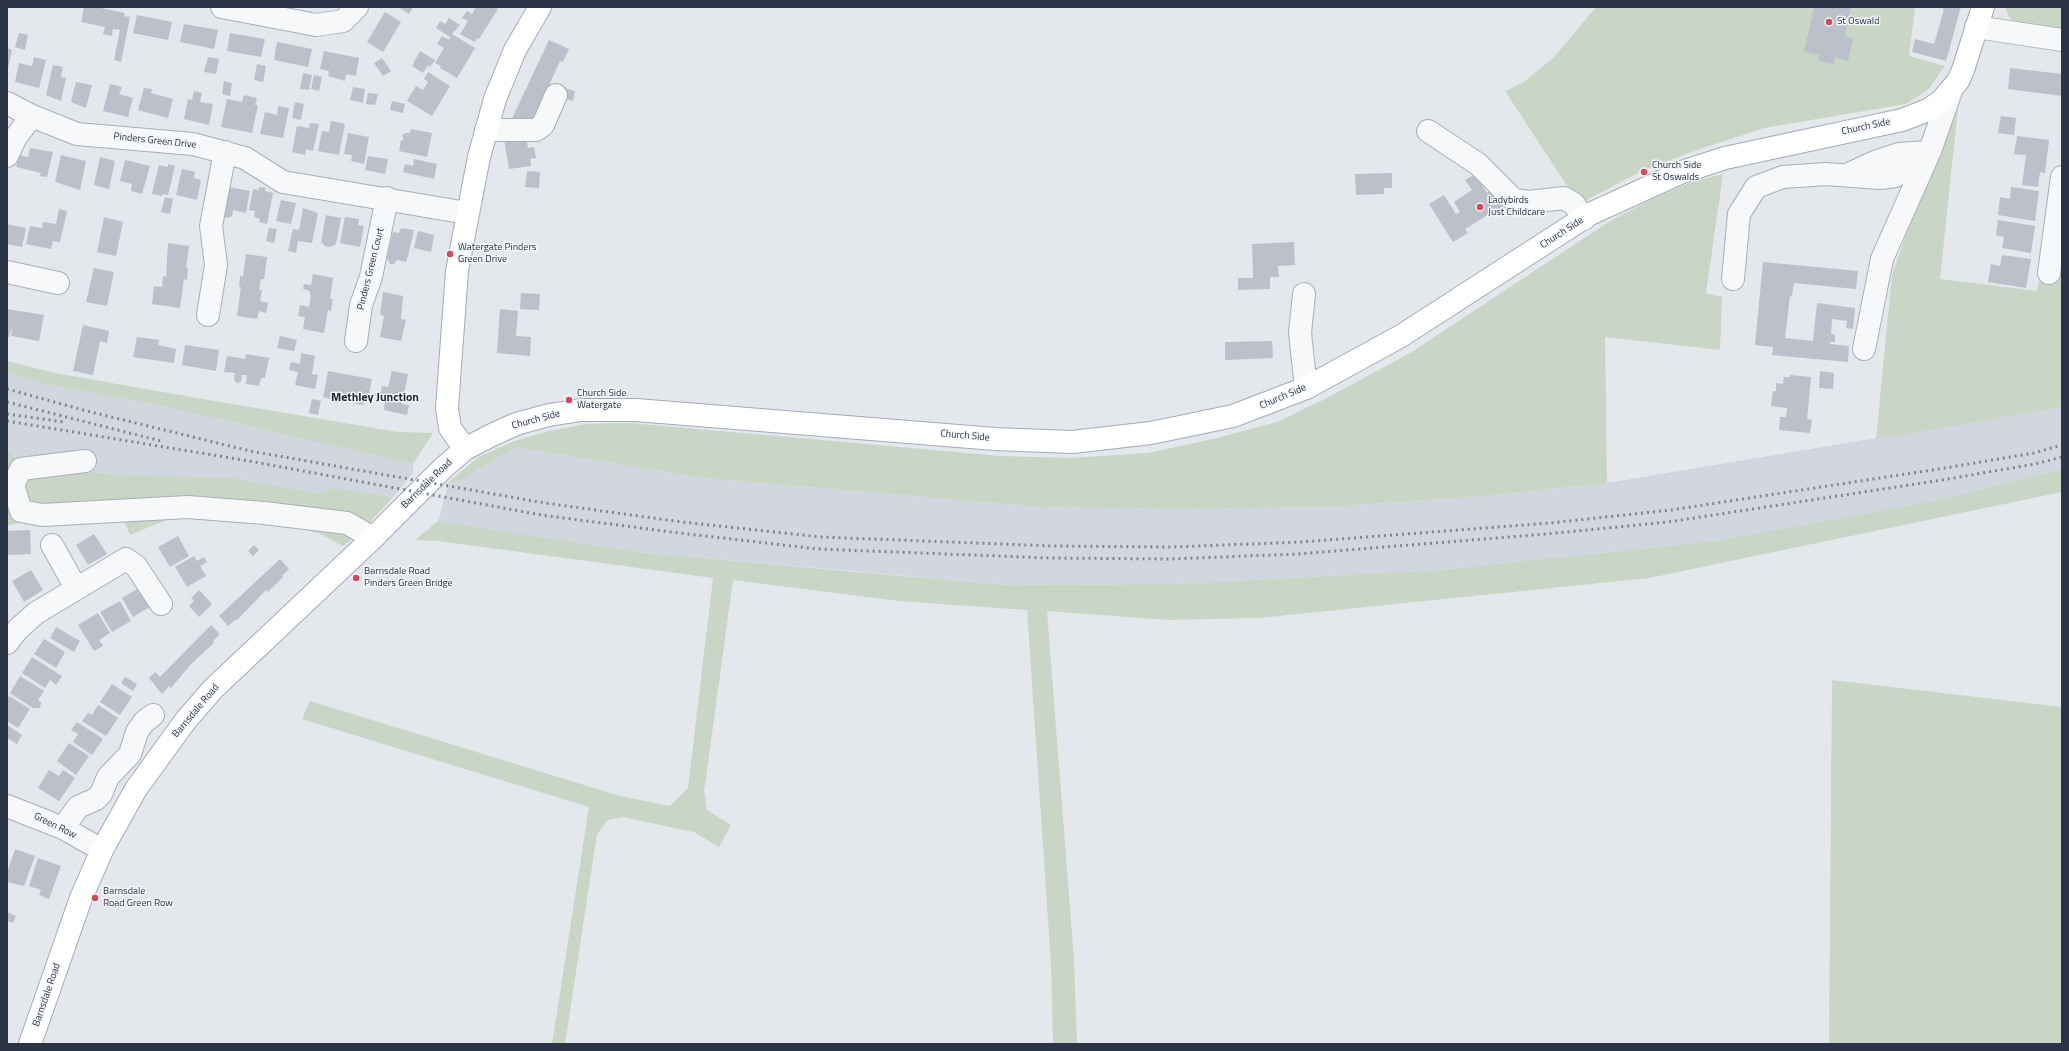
<!DOCTYPE html>
<html>
<head>
<meta charset="utf-8">
<style>
	body { margin:0 }
	#map { position:relative; width:2069px; height:1051px; overflow:hidden; background:#e4e7ec; font-family:"Titillium Web",sans-serif }
	canvas { display:block }
	.frame { position:absolute; inset:0; border:8px solid #2b3445; pointer-events:none }
</style>
</head>
<body>
<div id="map">
<canvas width="2069" height="1051"></canvas>
<div class="frame"></div>
</div>
<script>
const ctx = document.querySelector('canvas').getContext('2d');
ctx.lineJoin = 'round';
function fill(path, color) {
  ctx.fillStyle = color;
  ctx.fill(path, 'evenodd');
}
function poly(rows) {
  const path = new Path2D();
  for (const r of rows) {
    path.moveTo(r[0], r[1]);
    for (let i = 2; i < r.length; i += 2) path.lineTo(r[i], r[i + 1]);
  }
  return path;
}
function stroke(path, color, width, dash) {
  ctx.strokeStyle = color;
  ctx.lineWidth = width;
  ctx.lineCap = dash ? 'butt' : 'round';
  ctx.setLineDash(dash || []);
  ctx.stroke(path);
}
function label(font, color, halo, rows, align = 'center') {
  ctx.font = font + ' "Titillium Web",sans-serif';
  ctx.lineWidth = 3;
  ctx.setLineDash([]);
  ctx.textBaseline = 'middle';
  ctx.strokeStyle = halo;
  ctx.fillStyle = color;
  for (const [text, x, y, turn = 0] of rows) {
    ctx.save();
    ctx.translate(x, y);
    ctx.rotate((+turn || 0) * Math.PI / 180);
    ctx.textAlign = isNaN(turn) ? turn : align;
    if (halo) ctx.strokeText(text, 0, 0);
    ctx.fillText(text, 0, 0);
    ctx.restore();
  }
}
fill(poly([
	[7,373,45,384,154,404,413,464,413,473,393,497,333,488,318,493,232,478,126,475,90,472,25,476,7,448],
	[2062,407,2062,469,1949,498,1715,541,1439,570,1177,584,1008,585,637,552,438,521,449,482,457,482,517,447,704,478,1042,507,1182,509,1325,507,1472,497,1607,483]
]), '#d2d6de');
fill(poly([
	[1596,7,1915,7,1909,56,1945,66,1929,89,1906,104,1764,128,1697,150,1642,171,1579,204,1505,91,1524,82,1555,56],
	[2005,7,2062,7,2062,32,2015,22,2009,17],
	[1958,109,1940,279,2037,291,2040,278,2062,248,2062,407,1876,439,1892,275,1913,215],
	[1723,174,1706,293,1722,297,1720,350,1605,337,1607,483,1472,497,1325,507,1182,509,1042,507,704,478,517,447,457,482,449,482,477,458,512,442,545,432,586,424,630,423,1001,456,1070,458,1148,453,1213,439,1277,422,1325,399,1410,353,1610,221,1652,199,1692,182],
	[7,361,55,373,174,394,397,432,433,433,413,464,154,404,45,384,7,373],
	[7,448,26,476,90,472,126,475,232,478,318,493,333,488,393,497,361,532,343,546,318,533,263,516,171,518,130,535,121,514,25,521,7,526],
	[2062,469,2062,492,1649,578,1259,618,1168,620,1047,611,1074,960,1077,1044,1053,1044,1051,964,1027,610,899,601,733,580,704,792,707,810,731,825,719,847,694,832,622,817,608,820,597,834,565,1044,552,1044,589,807,302,719,310,701,620,796,670,806,688,788,713,578,438,541,415,540,438,521,637,552,855,572,1008,585,1177,584,1439,570,1715,541,1949,498],
	[1832,680,2062,707,2062,1044,1829,1044]
]), '#c9d6c5');
fill(poly([
	[84,7,96,7,125,13,124,16,130,17,121,62,114,60,120,30,113,29,112,36,103,34,105,27,81,22],
	[398,7,413,7,409,14],
	[476,7,494,7,498,9,479,39,477,38,475,42,460,34,468,21,462,18,467,11,472,14],
	[1814,7,1851,7,1845,36,1853,38,1848,61,1835,58,1834,64,1818,61,1819,55,1804,52],
	[1937,7,1961,7,1946,61,1912,52,1915,39,1934,44,1944,9],
	[385,12,401,22,383,52,367,42],
	[137,15,172,22,168,40,133,33],
	[449,18,460,25,452,34,475,48,457,78,440,68,441,66,435,63,444,48,437,44,442,36,449,40,450,37,436,28,440,21,445,24],
	[184,24,218,30,214,49,180,42],
	[19,33,28,35,25,50,15,47],
	[230,33,265,39,261,57,227,51],
	[549,40,569,49,563,62,560,61,537,112,540,113,534,126,509,125],
	[277,42,312,49,308,67,274,60],
	[7,48,12,50,8,69,7,69],
	[324,51,359,58,356,76,346,74,345,81,328,76,329,71,320,69],
	[420,51,435,60,430,67,428,65,423,73,412,66],
	[34,57,46,60,39,88,15,82,19,63,32,66],
	[208,57,219,59,216,74,204,72],
	[382,58,391,71,383,76,374,63],
	[257,64,266,66,263,82,254,80],
	[53,65,63,67,61,77,66,78,61,101,46,95],
	[2010,68,2062,74,2062,96,2008,89],
	[428,72,450,86,432,116,407,101,416,86,423,90,428,82,424,79],
	[303,73,312,75,309,90,300,89],
	[314,75,322,77,319,91,311,89],
	[224,81,232,83,230,96,222,94],
	[76,82,92,85,86,108,71,102],
	[110,84,122,87,119,94,133,98,128,117,103,111],
	[353,87,365,89,363,103,350,100],
	[144,88,152,89,151,93,173,99,168,118,138,110],
	[563,88,575,91,573,101,561,98],
	[194,91,202,93,200,102,213,104,209,125,184,119,188,99,192,100],
	[368,93,378,94,375,105,366,104],
	[244,95,257,98,255,105,258,105,252,133,221,127,227,99,242,102],
	[392,101,405,104,403,113,390,110],
	[295,102,304,104,301,120,292,118],
	[278,106,289,108,283,138,260,134,265,112,277,115],
	[2001,116,2016,118,2014,135,1998,133],
	[331,121,345,124,339,155,318,151,322,131,329,132],
	[310,123,319,124,313,151,306,149,305,155,292,152,297,126,309,128],
	[411,129,432,133,427,157,399,151,401,140,404,141,402,135,406,133,410,133],
	[348,133,369,137,364,164,351,161,352,155,344,154],
	[526,135,528,148,534,147,536,158,530,159,531,166,509,169,504,139],
	[2017,136,2049,140,2045,173,2040,172,2038,187,2022,185,2026,155,2014,154],
	[30,148,53,152,47,177,40,176,41,173,16,167,19,155,28,157],
	[61,155,86,161,80,190,55,182],
	[368,156,388,159,385,174,365,170],
	[100,157,115,161,109,189,94,185],
	[414,159,437,164,434,179,403,172,405,164,413,166],
	[125,160,150,166,142,194,131,191,132,184,120,181],
	[168,164,175,166,168,195,162,194,162,196,152,194,159,165,168,167],
	[182,169,195,172,194,178,201,180,197,200,176,195],
	[527,171,540,172,539,188,525,187],
	[1392,173,1392,188,1384,188,1384,194,1356,195,1355,174],
	[1475,174,1487,193,1492,189,1505,210,1493,217,1491,213,1465,229,1468,233,1453,242,1429,204,1444,195,1456,214,1460,212,1454,202,1472,190,1465,180],
	[229,187,250,191,246,213,233,210,232,216,228,218,221,217],
	[259,187,266,188,265,191,273,193,267,224,259,222,260,219,254,217,255,211,249,210,253,189,259,190],
	[2011,187,2039,191,2035,221,1998,215,2000,197,2010,199],
	[165,197,173,199,170,214,161,212],
	[281,200,296,203,291,224,276,221],
	[303,208,318,213,312,243,298,241,296,253,288,251,293,229,299,230],
	[59,209,67,211,60,242,53,241,51,249,26,244,30,226,42,228,43,222,56,224],
	[326,215,341,218,337,240,335,245,330,247,325,246,321,242],
	[104,217,123,222,116,256,97,252],
	[345,217,359,219,358,225,364,226,360,247,340,243],
	[1998,220,2035,226,2031,253,2002,248,2004,237,1996,235],
	[7,224,26,228,22,247,7,244],
	[269,228,277,229,274,243,266,241],
	[401,228,414,230,408,256,406,262,397,260,394,264,390,264,387,258,393,232,399,233],
	[418,231,434,235,431,252,414,248],
	[1294,242,1295,265,1278,266,1279,277,1270,277,1270,289,1238,290,1238,278,1253,278,1252,244],
	[168,243,189,246,186,268,188,268,187,280,184,279,180,308,152,304,154,286,162,287,163,276,166,277],
	[246,254,267,257,264,279,261,279,259,290,262,290,260,301,268,303,266,313,259,311,257,319,237,316,241,287,239,287,240,276,243,276],
	[2002,255,2031,259,2026,288,1988,282,1991,264,2000,266],
	[1763,262,1858,271,1856,289,1794,283,1792,296,1790,296,1785,338,1813,341,1817,303,1855,308,1853,329,1846,328,1847,321,1832,319,1831,334,1835,335,1835,342,1830,342,1830,344,1849,346,1848,362,1772,355,1773,347,1755,345],
	[94,268,114,272,107,306,86,302],
	[313,274,333,278,330,299,333,299,331,311,328,310,324,333,303,329,305,317,298,316,300,305,309,307,311,295,310,295,310,291,303,289,304,284,311,285],
	[383,292,403,296,401,319,406,320,401,341,380,337,384,316,380,315],
	[521,293,540,294,539,310,520,309],
	[7,309,44,315,39,341,11,336,12,330,11,330,9,337,7,336],
	[500,309,518,311,516,336,531,337,530,356,497,353],
	[83,325,109,331,107,343,100,341,93,375,73,371],
	[280,336,297,340,294,351,277,348],
	[137,337,159,340,158,345,176,349,174,363,133,357],
	[1272,341,1273,358,1225,360,1225,342],
	[185,345,219,350,216,371,182,365],
	[301,353,315,356,312,374,318,375,315,389,295,385,298,372,289,370,291,362,300,364],
	[246,354,269,358,265,378,261,378,259,386,246,384,247,375,242,375,241,382,237,383,234,380,235,373,224,372,227,356,245,359],
	[328,371,372,379,368,399,365,398,363,405,356,404,357,397,334,392,332,399,323,397],
	[392,371,408,374,402,404,409,405,407,415,384,410,385,403,379,401,382,386,388,387],
	[1820,371,1834,373,1833,389,1819,388],
	[1790,375,1811,377,1807,419,1812,420,1810,433,1779,430,1780,417,1786,417,1787,408,1771,406,1773,391,1776,391,1776,383,1783,384,1784,377,1790,377],
	[312,399,321,401,318,415,309,413],
	[30,530,31,554,8,555,7,531],
	[94,534,107,554,88,565,76,545],
	[178,536,189,556,170,567,158,547],
	[254,545,259,550,253,556,248,551],
	[194,556,197,561,204,557,207,562,200,566,206,576,187,587,175,567],
	[280,559,289,569,282,576,283,577,268,592,266,590,237,620,236,619,228,626,219,616],
	[31,570,43,590,24,602,12,581],
	[142,586,153,605,133,617,122,598],
	[199,590,212,604,199,617,189,606,194,601,191,598],
	[120,601,131,621,112,632,100,612],
	[98,613,110,633,99,640,103,646,94,651,78,625],
	[211,625,220,634,213,641,214,643,191,664,171,688,169,686,162,694,149,678,155,672,160,677],
	[56,627,80,641,74,652,50,638],
	[44,639,65,652,56,668,34,654],
	[32,657,62,676,56,685,50,680,45,688,22,673],
	[20,676,44,691,38,700,41,702,40,708,33,708,10,693],
	[125,677,137,684,133,691,121,683],
	[112,684,132,697,120,715,100,702],
	[9,696,30,709,18,728,7,721,7,700],
	[98,705,118,718,106,736,82,721,88,713,92,715],
	[77,722,103,739,92,755,73,742,78,734,71,730],
	[7,725,22,735,17,744,9,739,7,741],
	[69,743,89,756,76,775,57,761],
	[49,770,59,776,63,770,75,778,59,801,38,788],
	[15,849,35,856,24,886,7,882,7,873],
	[38,858,61,866,49,899,39,895,41,890,29,886],
	[7,912,16,916,13,923,7,921]
]), '#bbc0ca');
const minor = poly([
	[222,7,316,25,343,21,357,7],
	[1976,27,2062,40],
	[7,103,32,116,77,134,193,144,245,158,283,182,467,213],
	[486,130,536,130,543,125,556,95],
	[1428,131,1478,164,1514,200,1529,202,1564,198,1574,204,1584,219],
	[7,156,16,137,32,116],
	[1847,175,1875,162,1899,154,1927,152],
	[7,272,58,283],
	[2049,273,2062,177],
	[1733,279,1739,214,1756,187,1783,177,1826,174,1880,178,1895,176,1930,151],
	[1304,294,1300,333,1306,388],
	[208,315,216,265,211,226,225,152],
	[356,341,361,305,371,277,387,198],
	[1864,349,1882,259,1930,151,1951,91],
	[85,461,21,469,13,485,21,511,42,515,188,507,264,513,347,523,373,538],
	[52,545,76,588],
	[7,643,18,629,36,613,126,559,136,566,161,604],
	[7,806,63,828,102,850],
	[63,828,78,807,96,799,101,794,108,777,130,754,137,732,144,722,153,715]
]);
const major = poly([
	[465,449,450,428,447,408,457,271,479,157,495,99,515,50,540,7],
	[30,1044,81,898,102,850,136,789,186,720,213,689,373,538,443,468,465,449,492,435,516,424,549,415,581,410,636,410,995,439,1072,442,1151,433,1233,416,1306,388,1401,336,1590,214,1682,172,1725,158,1902,120,1928,110,1941,101,1958,81,1963,70,1983,7]
]);
stroke(minor, '#a9aeb7', 24);
stroke(major, '#a3abb8', 24);
stroke(minor, '#f7f8fa', 22);
stroke(major, '#fff', 22);
stroke(poly([
	[7,389,87,411,250,451,545,503,682,522,821,537,1053,546,1173,547,1301,542,1550,523,1671,510,1945,468,2034,453,2062,445],
	[7,402,161,441],
	[7,414,64,422],
	[7,421,249,461,541,515,679,533,818,549,1050,558,1170,559,1298,554,1546,534,1668,522,1942,480,2035,464,2062,457]
]), '#7d8696', 3, [2, 4]);
for (const [x, y, r, color] of [
	[1829,22,4,"#d1495b"],
	[1644,172,4,"#d1495b"],
	[1480,207,4,"#d1495b"],
	[450,254,4,"#d1495b"],
	[569,400,4,"#d1495b"],
	[356,578,4,"#d1495b"],
	[95,898,4,"#d1495b"]
]) {
  const dot = new Path2D();
  dot.arc(x, y, r, 0, 2 * Math.PI);
  ctx.fillStyle = color;
  ctx.fill(dot);
  stroke(dot, '#f4f6f9', 1.5);
}
label('10px', '#2b3445', '#f4f6f9', [
	["St Oswald",1837,22],
	["Church Side",1652,166],
	["St Oswalds",1652,178],
	["Ladybirds",1488,201],
	["Just Childcare",1488,213],
	["Watergate Pinders",458,248],
	["Green Drive",458,260],
	["Church Side",577,394],
	["Watergate",577,406],
	["Barnsdale Road",364,572],
	["Pinders Green Bridge",364,584],
	["Barnsdale",103,892],
	["Road Green Row",103,904]
], 'left');
label('10px', '#2b3445', '#f4f6f9', [
	["Church Side",1866,127,-12],
	["Pinders Green Drive",155,141,6],
	["Church Side",1562,233,-33],
	["Pinders Green Court",371,269,-76],
	["Church Side",1283,397,-23],
	["Church Side",536,420,-15],
	["Church Side",965,436,5],
	["Barnsdale Road",427,484,-44],
	["Barnsdale Road",196,711,-50],
	["Green Row",55,826,26],
	["Barnsdale Road",47,995,-71]
]);
label('bold 12px', '#1d2536', '#f4f6f9', [
	["Methley Junction",375,398]
]);
</script>
</body>
</html>
